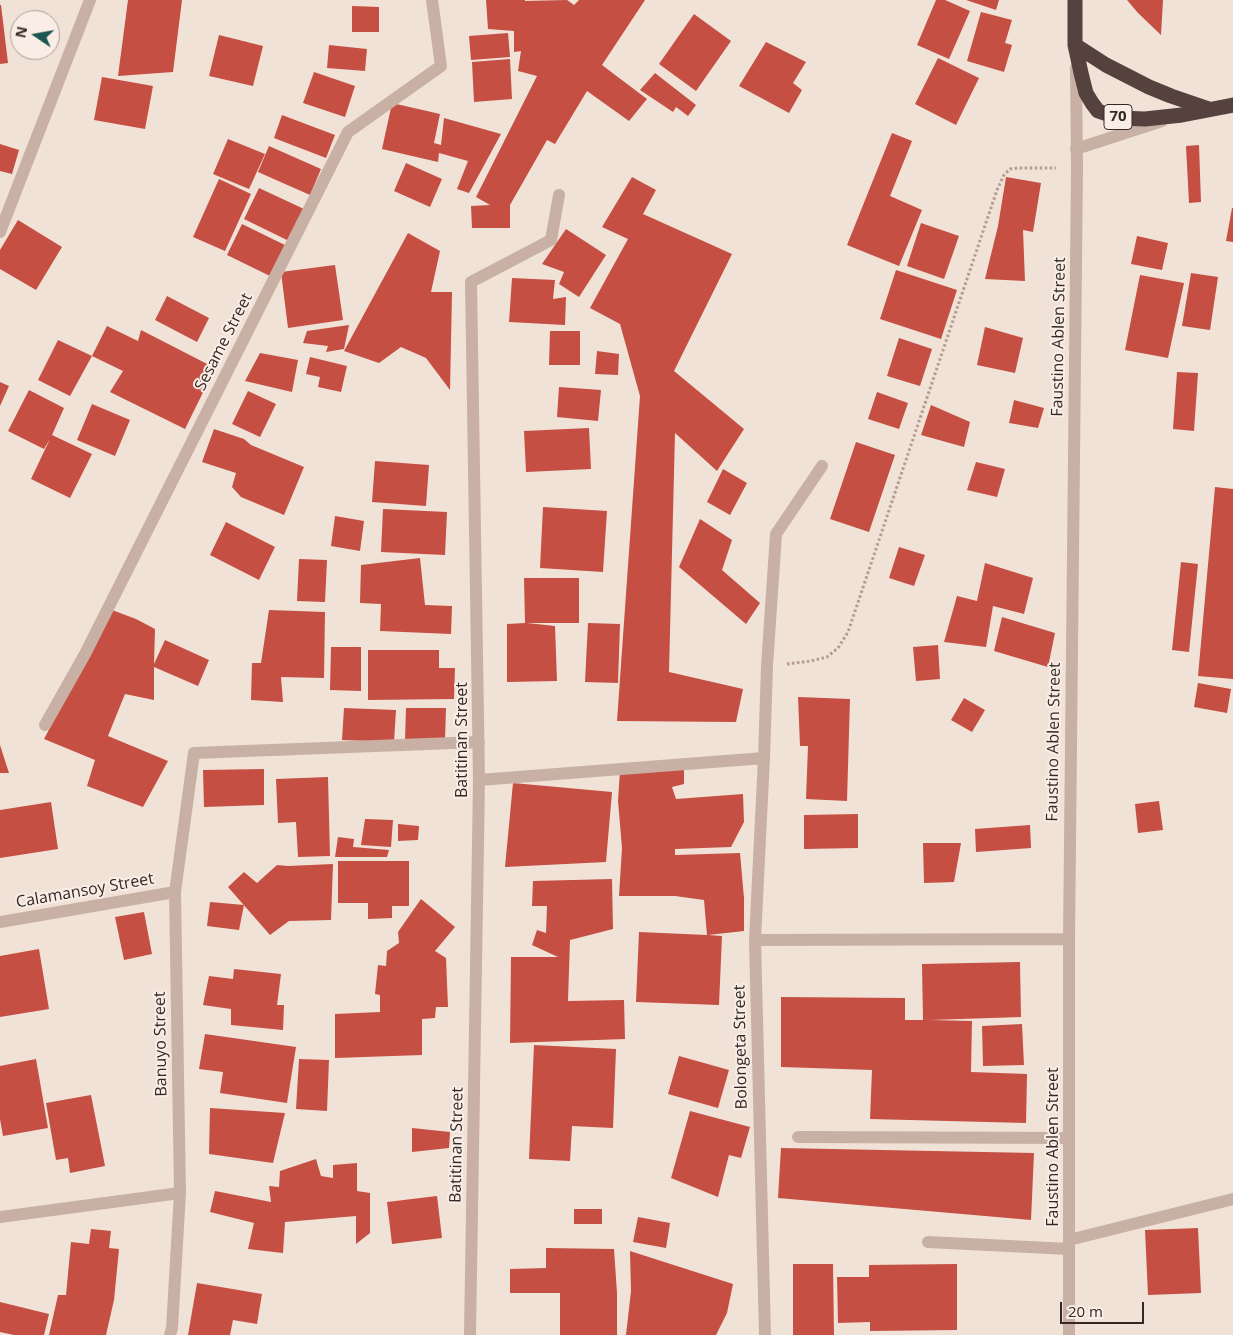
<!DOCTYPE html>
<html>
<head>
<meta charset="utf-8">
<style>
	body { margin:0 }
	#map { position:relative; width:1233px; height:1335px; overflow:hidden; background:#f1e2d8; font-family:"Open Sans",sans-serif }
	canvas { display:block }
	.north { position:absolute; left:10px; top:10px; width:50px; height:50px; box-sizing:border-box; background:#f9ede5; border:1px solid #aa9e99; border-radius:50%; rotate:282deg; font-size:14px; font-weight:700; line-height:20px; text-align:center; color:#342826 }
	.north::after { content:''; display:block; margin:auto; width:18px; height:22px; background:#1c5551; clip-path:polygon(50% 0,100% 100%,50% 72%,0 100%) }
	.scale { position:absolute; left:1060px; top:1302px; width:84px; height:22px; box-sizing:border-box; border:2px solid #342826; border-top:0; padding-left:6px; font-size:15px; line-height:18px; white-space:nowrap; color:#342826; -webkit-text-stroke:4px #f9ede5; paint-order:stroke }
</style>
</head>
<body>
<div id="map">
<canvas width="1233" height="1335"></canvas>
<div class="north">N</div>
<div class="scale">20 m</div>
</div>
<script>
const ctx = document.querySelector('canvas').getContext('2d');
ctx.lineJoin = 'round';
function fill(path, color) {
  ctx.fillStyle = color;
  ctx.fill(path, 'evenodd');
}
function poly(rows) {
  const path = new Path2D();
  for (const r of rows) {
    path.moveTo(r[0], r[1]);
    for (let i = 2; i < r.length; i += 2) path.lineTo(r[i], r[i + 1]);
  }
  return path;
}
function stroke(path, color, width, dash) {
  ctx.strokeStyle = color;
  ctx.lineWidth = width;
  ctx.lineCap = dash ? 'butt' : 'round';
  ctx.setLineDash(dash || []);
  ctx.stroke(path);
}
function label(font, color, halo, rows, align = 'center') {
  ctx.font = font + ' "Open Sans",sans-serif';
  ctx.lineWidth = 4;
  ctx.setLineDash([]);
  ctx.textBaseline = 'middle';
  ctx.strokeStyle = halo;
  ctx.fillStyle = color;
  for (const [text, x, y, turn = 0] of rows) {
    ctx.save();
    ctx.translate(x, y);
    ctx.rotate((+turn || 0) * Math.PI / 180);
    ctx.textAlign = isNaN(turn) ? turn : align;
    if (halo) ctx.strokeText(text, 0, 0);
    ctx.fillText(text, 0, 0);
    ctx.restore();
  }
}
fill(poly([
	[128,0,182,0,173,72,118,76],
	[486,0,525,0,525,1,567,0,574,5,579,0,645,0,602,65,647,99,629,121,587,91,555,144,547,140,510,205,510,228,472,228,471,206,490,205,476,197,537,76,518,71,521,51,514,52,514,31,488,29],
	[936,0,945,0,970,11,949,59,917,45],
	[966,0,999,0,996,10],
	[1127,0,1163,0,1161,35,1138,13],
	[0,5,1,5,8,63,0,64],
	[352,6,379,7,379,32,352,32],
	[981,12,1012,20,1005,43,1012,45,1004,72,967,61],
	[694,14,731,41,696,91,659,64],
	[508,33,510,57,471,60,469,36],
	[219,35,263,46,253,86,209,76],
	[766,42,806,62,793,83,802,90,789,113,739,86],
	[329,45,367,49,365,71,327,68],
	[938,58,979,78,956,125,915,104],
	[510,59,512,99,474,102,472,62],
	[314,72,355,86,345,117,303,103],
	[655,73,696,105,688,116,676,107,673,112,640,90],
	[102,77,153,86,145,129,94,120],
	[392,103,440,114,434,143,441,145,444,118,501,134,469,193,457,189,468,161,439,153,438,162,382,149],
	[282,115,335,135,326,158,274,138],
	[892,133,912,141,890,196,922,210,899,266,847,245],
	[228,139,265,154,249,189,213,174],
	[0,144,19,150,12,174,0,171],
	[1199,145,1201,202,1189,203,1186,146],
	[269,146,321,169,310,195,258,172],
	[406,163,442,179,430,207,394,191],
	[632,177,656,190,643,214,732,254,674,371,744,429,717,471,675,433,669,672,743,689,736,722,617,721,640,396,620,324,590,308,628,239,602,227],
	[1006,177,1041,183,1033,232,1023,230,1025,281,985,279,998,226],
	[219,179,251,194,225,251,193,237],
	[259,188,304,209,289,241,244,219],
	[1232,208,1233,208,1233,242,1226,241],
	[18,220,62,247,36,290,0,269,0,250],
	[921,223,959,236,944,279,907,266],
	[242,224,287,246,272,277,227,255],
	[566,229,606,255,579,297,559,284,564,272,542,264],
	[408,233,440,251,431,292,452,292,450,390,426,358,401,347,379,363,344,351],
	[1137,236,1168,243,1162,270,1131,264],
	[335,265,343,320,288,328,281,272],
	[896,270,957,290,941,339,880,319],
	[1191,273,1218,277,1210,330,1182,326],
	[1140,275,1184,283,1168,358,1125,350],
	[512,278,555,280,553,299,566,297,565,325,509,322],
	[167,296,209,318,197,342,155,320],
	[349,325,344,349,326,352,328,346,303,343,307,331],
	[107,326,138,341,141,330,215,368,185,429,110,392,123,371,92,356],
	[985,327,1023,338,1015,373,977,365],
	[550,331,580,331,580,365,549,365],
	[899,338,932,349,920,386,887,376],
	[58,340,92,356,70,396,38,380],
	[597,351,619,354,618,375,595,374],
	[260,353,298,360,292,392,245,381],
	[310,357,347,366,341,392,318,387,320,377,306,374],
	[1177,372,1198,373,1194,431,1173,429],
	[0,382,9,386,0,406],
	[559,387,601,390,598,421,557,417],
	[29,390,64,408,52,435,92,454,70,498,31,479,50,439,44,449,8,431],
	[248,391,276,404,260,437,232,424],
	[877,392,908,403,899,429,868,419],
	[1014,400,1044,408,1038,428,1009,423],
	[92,404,130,420,115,456,77,440],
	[931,405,970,422,964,447,921,435],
	[589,428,591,469,526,472,524,431],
	[214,429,244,439,251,445,304,467,284,515,241,497,232,487,236,473,202,462],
	[856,442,895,455,869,532,830,519],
	[375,461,429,465,426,506,372,502],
	[976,462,1005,469,997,497,967,490],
	[723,469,747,483,730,515,707,502],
	[1215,487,1233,489,1233,679,1198,676],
	[543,507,607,511,603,572,540,568],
	[383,509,447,512,445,555,381,552],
	[335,516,364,521,360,551,331,546],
	[700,519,732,540,722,570,760,603,746,624,679,567],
	[226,522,275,547,259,580,210,555],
	[899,547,925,555,914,586,889,578],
	[420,558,425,605,452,606,451,634,380,631,381,604,360,603,361,565],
	[299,559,327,560,325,602,297,601],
	[1181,562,1198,564,1189,652,1172,650],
	[985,563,1033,578,1024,614,993,606,986,647,944,642,957,596,977,601],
	[524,578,579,578,579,623,527,623,555,626,557,681,507,682,507,624,525,623],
	[112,610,136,619,155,629,154,664,165,640,209,660,198,686,154,667,154,700,125,694,108,736,168,761,143,807,87,786,95,760,44,739],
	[269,610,325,612,324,678,281,677,283,702,251,700,252,663,261,663],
	[1002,617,1055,633,1048,667,994,651],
	[588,623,620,624,618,683,585,682],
	[938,645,940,679,916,681,913,647],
	[331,647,361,647,361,691,330,690],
	[368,650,439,650,439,668,455,668,454,699,368,700],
	[1198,683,1231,689,1227,713,1194,707],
	[798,697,850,699,847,801,806,799,808,746,800,746],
	[964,698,985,710,972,732,951,720],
	[344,708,396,710,394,742,342,740],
	[406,708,446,708,445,740,405,740],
	[0,745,9,773,0,773],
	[264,769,264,805,204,807,203,770],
	[684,769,684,784,672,787,676,799,743,794,744,822,731,847,675,849,675,855,740,853,744,898,744,931,708,935,722,936,719,1005,636,1002,639,932,707,935,704,900,675,896,619,896,622,848,618,801,620,770],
	[328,777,330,856,298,857,296,822,278,823,276,779],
	[513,783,612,792,606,862,505,867],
	[1159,801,1163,830,1138,833,1135,804],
	[51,802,58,849,0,858,0,810],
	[858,814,858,848,804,849,804,815],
	[365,819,393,820,391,847,361,845],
	[398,824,419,826,418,840,398,841],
	[1030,825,1031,848,976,852,975,829],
	[338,837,354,839,353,847,389,850,387,857,335,857],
	[923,843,961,843,954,882,924,883],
	[338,861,409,861,409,906,392,906,392,918,368,919,368,903,338,903],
	[333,864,331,920,289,921,270,935,228,887,244,872,257,883,277,865,288,866],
	[612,879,613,929,570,940,568,1001,624,1000,625,1039,510,1043,511,957,558,957,532,945,537,930,546,933,547,906,532,906,533,881],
	[421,899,455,927,435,951,446,958,448,1007,436,1007,435,1018,422,1019,422,1055,335,1058,335,1014,380,1012,380,995,375,994,378,965,386,966,387,951,399,943,398,932],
	[210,902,244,905,239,930,207,926],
	[144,912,152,954,124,960,115,917],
	[39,949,49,1009,0,1017,0,956],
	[1020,962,1021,1017,930,1020,972,1021,971,1072,1027,1074,1026,1123,870,1119,872,1070,781,1067,781,997,905,998,905,1020,923,1020,922,964],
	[234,969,281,974,277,1005,284,1005,283,1030,231,1025,231,1009,203,1005,209,976,233,979],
	[1022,1024,1024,1065,983,1066,982,1026],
	[205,1034,296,1047,287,1103,220,1093,223,1072,199,1069],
	[534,1045,616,1049,613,1128,572,1126,570,1161,529,1159],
	[679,1056,729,1070,718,1108,668,1094],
	[36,1059,48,1128,3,1136,0,1119,0,1066],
	[299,1059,329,1060,327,1111,296,1109],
	[91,1095,105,1166,70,1173,68,1158,56,1160,46,1103],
	[210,1108,285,1113,273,1163,209,1154],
	[690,1111,750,1127,741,1158,729,1155,718,1197,671,1178],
	[412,1128,450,1132,449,1148,412,1152],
	[781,1148,1034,1153,1031,1220,778,1198],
	[316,1159,321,1176,333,1178,333,1165,357,1163,357,1191,370,1193,370,1233,356,1244,356,1216,285,1222,283,1253,248,1249,254,1223,210,1212,215,1191,271,1202,269,1186,279,1187,280,1171],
	[437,1196,442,1238,392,1244,387,1202],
	[574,1209,602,1209,602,1224,574,1224],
	[638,1217,670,1223,666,1248,633,1242],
	[1198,1228,1201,1293,1148,1295,1145,1230],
	[91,1229,111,1231,109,1248,119,1249,114,1300,106,1335,49,1335,58,1295,66,1295,71,1242,89,1244],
	[546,1248,614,1249,617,1293,617,1335,560,1335,560,1293,510,1293,510,1269,546,1268],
	[630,1251,733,1284,727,1313,716,1335,626,1335,631,1291],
	[793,1264,833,1264,834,1335,793,1335],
	[957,1264,957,1330,870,1331,870,1322,838,1323,837,1277,869,1277,869,1265],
	[197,1283,262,1294,257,1324,233,1320,230,1335,188,1335],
	[0,1302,49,1314,44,1335,14,1335,0,1332]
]), '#c54f42');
stroke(poly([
	[787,664,811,661,827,657,838,648,848,632,997,190,1004,175,1010,169,1018,168,1056,168]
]), '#b49a8f', 3, [2.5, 2.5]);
stroke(poly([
	[1076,149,1162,121],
	[0,232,90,0],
	[45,725,85,654,348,132,441,66,432,0],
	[764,758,755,940,765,1335],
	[479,780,764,758,767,666,776,534,822,466],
	[0,922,175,892],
	[755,940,1069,939],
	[798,1137,1069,1138],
	[0,1217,180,1193],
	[1069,1240,1233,1199],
	[928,1242,1069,1249],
	[170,1335,172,1328,180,1193,175,892,194,753,479,742],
	[470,1335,479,780,471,282,551,240,559,195],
	[1069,1335,1069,939,1077,168,1076,68]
]), '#c9b0a5', 12);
stroke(poly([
	[1075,0,1075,45,1081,73,1086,93,1092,103,1098,111,1119,118,1145,119,1182,115,1233,105],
	[1075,45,1106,65,1149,87,1171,96,1209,109]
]), '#55413d', 15);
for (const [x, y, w] of [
	[1118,117,28]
]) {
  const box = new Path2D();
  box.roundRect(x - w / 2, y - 12.5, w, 25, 4);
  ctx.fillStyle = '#f9ede5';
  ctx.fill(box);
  stroke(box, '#342826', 1);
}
label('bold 15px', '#342826', null, [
	["70",1118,117]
]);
label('16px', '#342826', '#f9ede5', [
	["Faustino Ablen Street",1059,337,-89],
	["Sesame Street",224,342,-63],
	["Batitinan Street",462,740,-90],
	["Faustino Ablen Street",1054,742,-89],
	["Calamansoy Street",85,891,-10],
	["Banuyo Street",161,1044,-91],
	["Bolongeta Street",741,1047,-91],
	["Batitinan Street",457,1145,-89],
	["Faustino Ablen Street",1053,1147,-90]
]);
</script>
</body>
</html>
